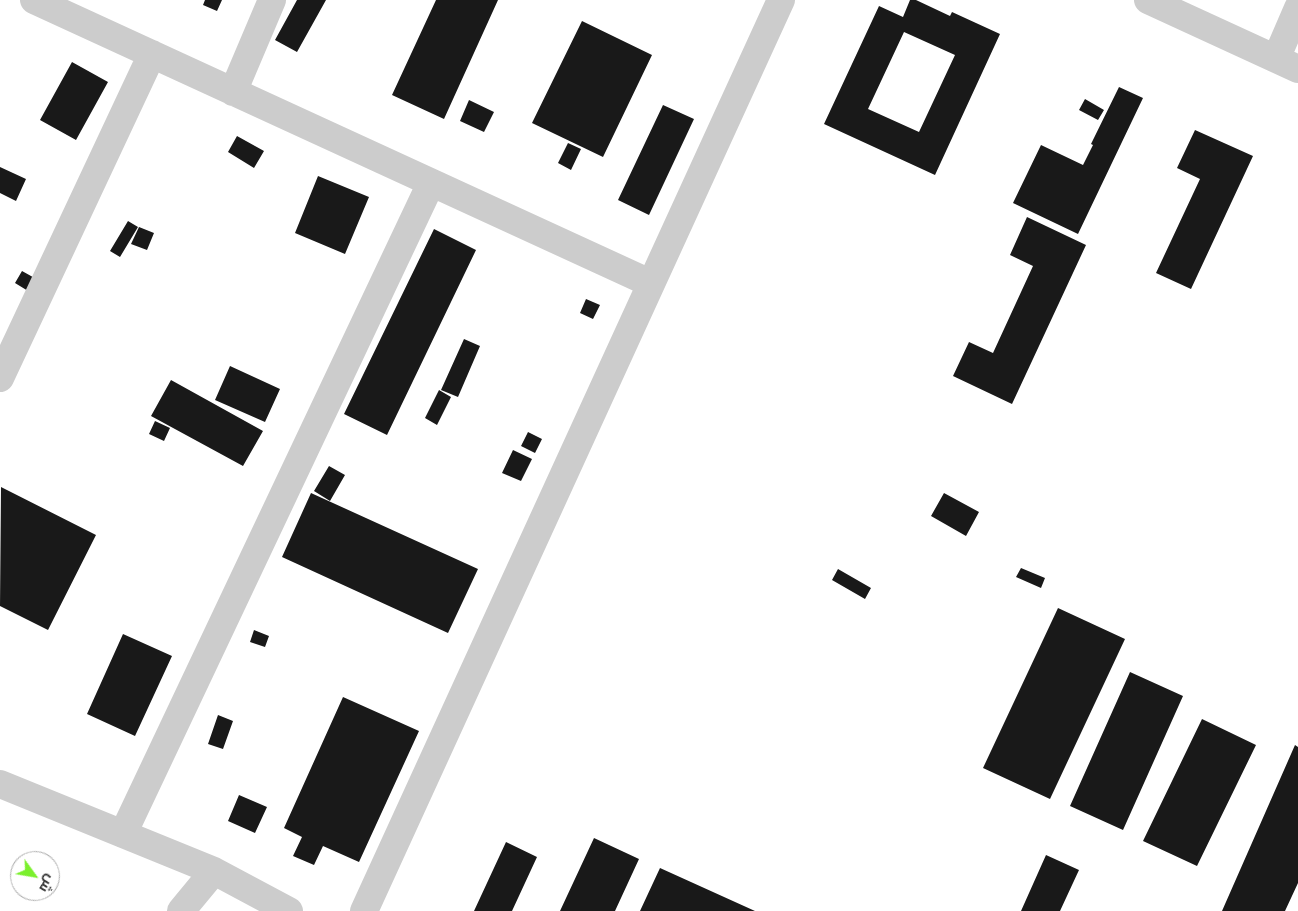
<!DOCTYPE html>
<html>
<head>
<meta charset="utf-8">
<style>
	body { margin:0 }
	#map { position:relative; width:1298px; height:911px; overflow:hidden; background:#fff; font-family:Figtree,Cairo,sans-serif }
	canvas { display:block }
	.north { position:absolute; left:10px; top:851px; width:50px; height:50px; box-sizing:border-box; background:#fff; border:1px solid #adadad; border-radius:50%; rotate:122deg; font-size:14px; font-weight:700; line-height:20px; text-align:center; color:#323232 }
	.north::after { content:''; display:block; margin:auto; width:18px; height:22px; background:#7bf02d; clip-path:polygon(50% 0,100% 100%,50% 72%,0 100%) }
</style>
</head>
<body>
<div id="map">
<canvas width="1298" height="911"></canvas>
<div class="north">ش</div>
</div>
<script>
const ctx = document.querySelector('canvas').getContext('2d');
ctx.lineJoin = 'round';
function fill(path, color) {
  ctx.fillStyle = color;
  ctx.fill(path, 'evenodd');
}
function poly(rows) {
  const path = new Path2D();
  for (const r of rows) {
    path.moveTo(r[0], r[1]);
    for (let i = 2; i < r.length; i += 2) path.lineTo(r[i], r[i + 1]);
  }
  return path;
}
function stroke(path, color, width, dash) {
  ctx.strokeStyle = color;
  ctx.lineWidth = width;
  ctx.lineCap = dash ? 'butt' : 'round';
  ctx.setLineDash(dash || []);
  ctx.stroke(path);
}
fill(poly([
	[205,0,222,0,217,11,203,5],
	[297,0,326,0,297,52,275,40],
	[436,0,498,0,444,119,392,95],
	[910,0,916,0,950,16,952,12,1000,34,935,175,824,124,879,6,903,17],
	[904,32,955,55,919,132,868,109],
	[582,21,652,55,603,157,532,123],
	[72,62,108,82,76,140,40,120],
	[1119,87,1143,98,1078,234,1013,203,1041,145,1083,165,1093,145,1091,144],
	[1085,99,1104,110,1098,120,1079,110],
	[469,100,494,112,484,132,460,121],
	[663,105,694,119,649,215,618,200],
	[1195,130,1253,156,1191,289,1156,273,1200,179,1177,168],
	[237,136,264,151,254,168,228,152],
	[568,143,581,149,571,170,558,163],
	[0,167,26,179,16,201,0,193],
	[318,176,369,197,345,254,295,233],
	[1027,217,1086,245,1012,404,953,376,969,342,993,353,1033,266,1010,255],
	[128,221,138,227,120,257,110,251],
	[139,227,154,233,147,250,131,244],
	[434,229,476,250,387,435,344,414],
	[22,271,40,281,33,294,15,283],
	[586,299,600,305,593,319,580,313],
	[464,339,480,346,458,397,441,390],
	[230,366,280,389,265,422,215,400],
	[171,380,263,431,243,466,151,416],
	[439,390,451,397,437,425,425,418],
	[155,421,170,428,164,441,149,434],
	[528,432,542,439,535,453,521,446],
	[513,450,532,459,521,481,502,473],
	[329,466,345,475,330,501,314,491],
	[1,487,96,535,48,630,0,606],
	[311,493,478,569,448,633,282,557],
	[944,493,979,512,966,536,931,516],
	[1021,568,1045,578,1041,588,1016,577],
	[838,569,871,588,865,599,832,580],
	[1058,608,1125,639,1050,799,983,768],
	[254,630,269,636,265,647,250,642],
	[123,634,172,656,135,736,87,714],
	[1130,672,1183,696,1123,830,1070,806],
	[343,697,419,731,359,862,323,846,314,865,293,856,302,837,284,828],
	[218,715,233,721,223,749,208,744],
	[1202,719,1256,745,1197,866,1143,841],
	[1295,745,1298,747,1298,883,1285,911,1222,911],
	[239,795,267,807,255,833,228,821],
	[594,838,639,859,615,911,560,911],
	[506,842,537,857,512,911,474,911],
	[1046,855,1079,870,1060,911,1021,911],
	[660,868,755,911,640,911]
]), '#191919');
stroke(poly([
	[34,0,650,283],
	[1148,0,1298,69],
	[1276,59,1298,8],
	[233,92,272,0],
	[0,378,152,54],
	[0,784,214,871,289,911],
	[123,834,431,183],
	[181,911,214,871],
	[364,911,781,0]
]), '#ccc', 28);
</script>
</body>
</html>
